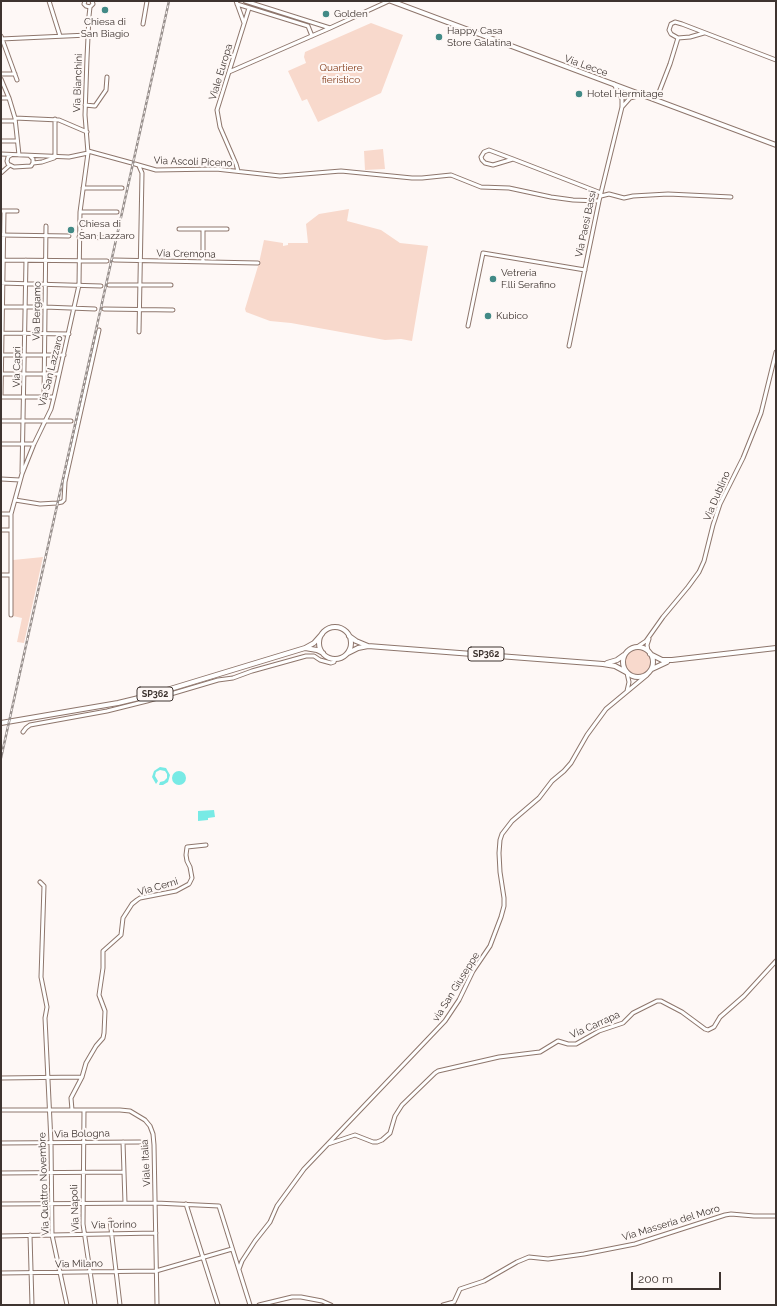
<!DOCTYPE html>
<html>
<head>
<meta charset="utf-8">
<style>
	body { margin:0 }
	#map { position:relative; width:777px; height:1306px; overflow:hidden; background:#fef8f6; font-family:Raleway,sans-serif }
	canvas { display:block }
	.frame { position:absolute; inset:0; border:2px solid #3e3430; pointer-events:none }
	.scale { position:absolute; left:631px; top:1272px; width:90px; height:18px; box-sizing:border-box; border:2px solid #3e3430; border-top:0; padding-left:5px; font-size:12px; line-height:14px; white-space:nowrap; color:#3e3430; -webkit-text-stroke:3px #fef8f6; paint-order:stroke }
</style>
</head>
<body>
<div id="map">
<canvas width="777" height="1306"></canvas>
<div class="frame"></div>
<div class="scale">200 m</div>
</div>
<script>
const ctx = document.querySelector('canvas').getContext('2d');
ctx.lineJoin = 'round';
function fill(path, color) {
  ctx.fillStyle = color;
  ctx.fill(path, 'evenodd');
}
function poly(rows) {
  const path = new Path2D();
  for (const r of rows) {
    if (r.length === 3) {
      path.moveTo(r[0] + r[2], r[1]);
      path.arc(r[0], r[1], r[2], 0, 2 * Math.PI);
      continue;
    }
    path.moveTo(r[0], r[1]);
    for (let i = 2; i < r.length; i += 2) path.lineTo(r[i], r[i + 1]);
  }
  return path;
}
function stroke(path, color, width, dash) {
  ctx.strokeStyle = color;
  ctx.lineWidth = width;
  ctx.lineCap = dash ? 'butt' : 'round';
  ctx.setLineDash(dash || []);
  ctx.stroke(path);
}
function label(font, color, halo, rows, align = 'center') {
  ctx.font = font + ' Raleway,sans-serif';
  ctx.lineWidth = 4;
  ctx.setLineDash([]);
  ctx.textBaseline = 'middle';
  ctx.strokeStyle = halo;
  ctx.fillStyle = color;
  for (const [text, x, y, turn = 0] of rows) {
    ctx.save();
    ctx.translate(x, y);
    ctx.rotate((+turn || 0) * Math.PI / 180);
    ctx.textAlign = isNaN(turn) ? turn : align;
    if (halo) ctx.strokeText(text, 0, 0);
    ctx.fillText(text, 0, 0);
    ctx.restore();
  }
}
fill(poly([
	[371,23,403,35,381,93,318,122,307,99,302,101,288,71,306,63,304,57,305,52],
	[383,149,385,169,365,170,364,151],
	[349,209,347,221,381,230,400,243,428,246,412,341,401,339,385,340,291,323,270,321,246,312,245,309,259,263,264,240,283,243,283,246,288,245,288,243,308,243,306,224,319,214],
	[43,557,24,643,17,642,22,618,13,616,13,560],
	[638,662,13]
]), '#f8d9cc');
fill(poly([
	[160,767,166,768,170,775,168,782,163,785,159,785,160,782,164,781,167,778,167,774,165,771,160,770,156,772,155,776,158,781,156,784,152,777,154,771],
	[179,778,7],
	[214,810,215,817,208,818,208,820,198,821,198,811]
]), '#78eae5');
const minor = poly([
	[49,1,60,36],
	[85,1,84,4,86,6,90,7],
	[236,1,244,23],
	[245,1,330,28],
	[237,4,308,26,312,36],
	[143,24,147,1],
	[704,33,690,37,678,38,671,34,669,30,671,24,675,22,682,24,776,60],
	[1,36,17,80],
	[1,39,88,35],
	[229,72,330,28,389,1],
	[1,74,15,74],
	[1,79,9,98,15,118,19,155],
	[1,98,9,98],
	[622,99,628,90],
	[656,100,670,64,678,38],
	[85,105,95,106,106,90,107,77],
	[622,107,630,98,641,95],
	[15,118,59,120,87,132],
	[1,121,15,121],
	[1,141,17,141],
	[88,151,132,163],
	[1,154,69,157,88,153],
	[55,157,55,119],
	[513,159,493,165,485,163,482,160,481,157,484,152,489,150,513,159,601,193],
	[33,163,42,162,54,158],
	[135,164,156,170,216,169,280,176,341,171,412,178,422,178,451,175,481,187,509,188,551,197,573,200,599,201],
	[10,165,14,167,31,166,33,163,33,159,30,156],
	[10,165,8,164,7,161,8,157,11,155],
	[139,166,142,173,139,332],
	[238,171,236,164,220,127,217,110,249,8],
	[1,173,10,165],
	[83,188,122,188],
	[601,196,609,194,624,198,633,196,668,194,731,197],
	[1,211,17,211],
	[80,212,117,212],
	[179,229,227,229],
	[203,229,203,262],
	[1,235,69,236],
	[79,237,111,238],
	[2,260,107,261],
	[114,260,258,263],
	[1,283,101,286],
	[109,285,171,285],
	[1,307,45,307,95,309],
	[104,309,173,310],
	[468,326,483,253,585,270],
	[1,333,69,334],
	[569,346,599,201,622,107,622,99,614,84],
	[1,355,64,355],
	[1,374,59,374],
	[1,396,4,211],
	[1,397,54,397],
	[44,397,46,226],
	[1,421,71,421],
	[1,444,34,444],
	[22,472,26,260],
	[1,479,20,480],
	[15,500,40,504,57,503,62,502,64,500,65,482,99,330],
	[1,514,11,514],
	[1,530,11,530],
	[1,575,11,575],
	[11,615,11,514,22,474,34,444,51,409,54,397,79,285,80,212,88,153,85,115,87,58,89,16,90,7,93,4,92,1],
	[637,647,646,641,663,617,688,587,699,572,704,561,713,525,720,504,743,458,761,413,776,352],
	[648,651,647,645,649,639],
	[627,673,629,682,627,691],
	[23,732,26,728,30,725,107,711,147,701,218,680,233,678,252,671,306,656,314,656,320,660,331,663,334,662,335,659],
	[40,882,44,886,41,977,47,1007,45,1018,51,1142,52,1235,67,1305],
	[1,1078,82,1077],
	[1,1110,120,1110,130,1111,145,1120,150,1126,153,1134,154,1145,157,1305],
	[72,1110,71,1098,82,1077,86,1063,96,1046,103,1038,104,1033,105,1011,99,995,103,968,103,951,121,935,123,918,132,904,137,900,140,898,176,891,189,884,192,878,190,867,187,861,186,855,187,847,206,845],
	[84,1110,83,1224,95,1305],
	[123,1142,125,1203],
	[1,1143,140,1142],
	[328,1144,355,1135,373,1142,377,1142,382,1140,390,1133,395,1116,402,1105,435,1073,438,1071,499,1057,540,1052,558,1041,568,1044,576,1044,599,1031,623,1023,633,1013,657,1001,661,1001,682,1012,705,1029,708,1030,714,1027,720,1017,744,996,776,961],
	[1,1173,124,1172],
	[1,1204,156,1203,219,1206,250,1305],
	[186,1204,218,1305],
	[110,1220,120,1305],
	[30,1235,32,1305],
	[1,1236,156,1233],
	[239,1269,242,1261,255,1241,270,1222,277,1206,304,1169,445,1021,459,1000,473,971,490,946,501,917,504,906,504,898,500,872,499,853,500,840,502,834,512,821,539,798,552,781,564,771,571,763,587,735,606,709,647,675],
	[1,1273,156,1271,232,1249],
	[259,1305,292,1297,301,1297,322,1301,331,1305],
	[443,1305,454,1302,460,1289,484,1281,517,1262,529,1257,548,1259,584,1254,635,1244,725,1215,731,1214,754,1216,776,1216]
]);
const major = poly([
	[391,1,776,145],
	[335,643,16],
	[349,636,356,641,368,646,603,664,615,666,626,672],
	[638,662,15],
	[305,648,317,650,323,653],
	[348,653,358,648,368,646],
	[650,654,662,660,672,660,776,648],
	[607,663,617,660,624,655],
	[652,669,667,662],
	[1,723,118,703,147,696,305,648,314,643,322,634]
]);
stroke(minor, '#8e766c', 5);
stroke(major, '#8e766c', 6);
stroke(minor, '#fff', 3);
stroke(major, '#fff', 4);
const rail = poly([
	[1,758,169,1]
]);
stroke(rail, '#978f8c', 2.5);
stroke(rail, '#fef8f6', 1, [3]);
for (const [x, y, r, color] of [
	[105,10,4,"#428a86"],
	[326,14,4,"#428a86"],
	[439,37,4,"#428a86"],
	[579,94,4,"#428a86"],
	[71,230,4,"#428a86"],
	[493,279,4,"#428a86"],
	[488,316,4,"#428a86"]
]) {
  const dot = new Path2D();
  dot.arc(x, y, r, 0, 2 * Math.PI);
  ctx.fillStyle = color;
  ctx.fill(dot);
  stroke(dot, '#fef8f6', 1.5);
}
for (const [x, y, w] of [
	[486,654,36],
	[155,694,36]
]) {
  const box = new Path2D();
  box.roundRect(x - w / 2, y - 7, w, 14, 3);
  ctx.fillStyle = '#fef8f6';
  ctx.fill(box);
  stroke(box, '#3e3430', 1);
}
label('bold 9px', '#3e3430', null, [
	["SP362",486,654],
	["SP362",155,694]
]);
label('10px', '#3e3430', '#fef8f6', [
	["Golden",334,14],
	["Chiesa di",105,22,"center"],
	["San Biagio",105,34,"center"],
	["Happy Casa",447,31],
	["Store Galatina",447,43],
	["Hotel Hermitage",587,94],
	["Chiesa di",79,224],
	["San Lazzaro",79,236],
	["Vetreria",501,273],
	["F.lli Serafino",501,285],
	["Kubico",496,316]
], 'left');
label('10px', '#3e3430', '#fef8f6', [
	["Via Lecce",586,66,20],
	["Viale Europa",221,72,-73],
	["Via Bianchini",78,83,-88],
	["Via Ascoli Piceno",193,162,2],
	["Via Paesi Bassi",586,224,-78],
	["Via Cremona",186,254,1],
	["Via Bergamo",37,311,-89],
	["Via Capri",17,367,-89],
	["Via San Lazzaro",51,371,-76],
	["Via Dublino",717,496,-67],
	["Via Cerni",158,887,-16],
	["via San Giuseppe",456,987,-58],
	["Via Carrapa",595,1025,-24],
	["Via Bologna",82,1134,-1],
	["Viale Italia",146,1163,-93],
	["Via Quattro Novembre",44,1184,-92],
	["Via Napoli",75,1208,-92],
	["Via Masseria del Moro",671,1223,-17],
	["Via Torino",114,1225,-1],
	["Via Milano",79,1264,-1]
]);
label('10px', '#853e1c', '#fef8f6', [
	["Quartiere",341,68],
	["fieristico",341,80]
]);
</script>
</body>
</html>
